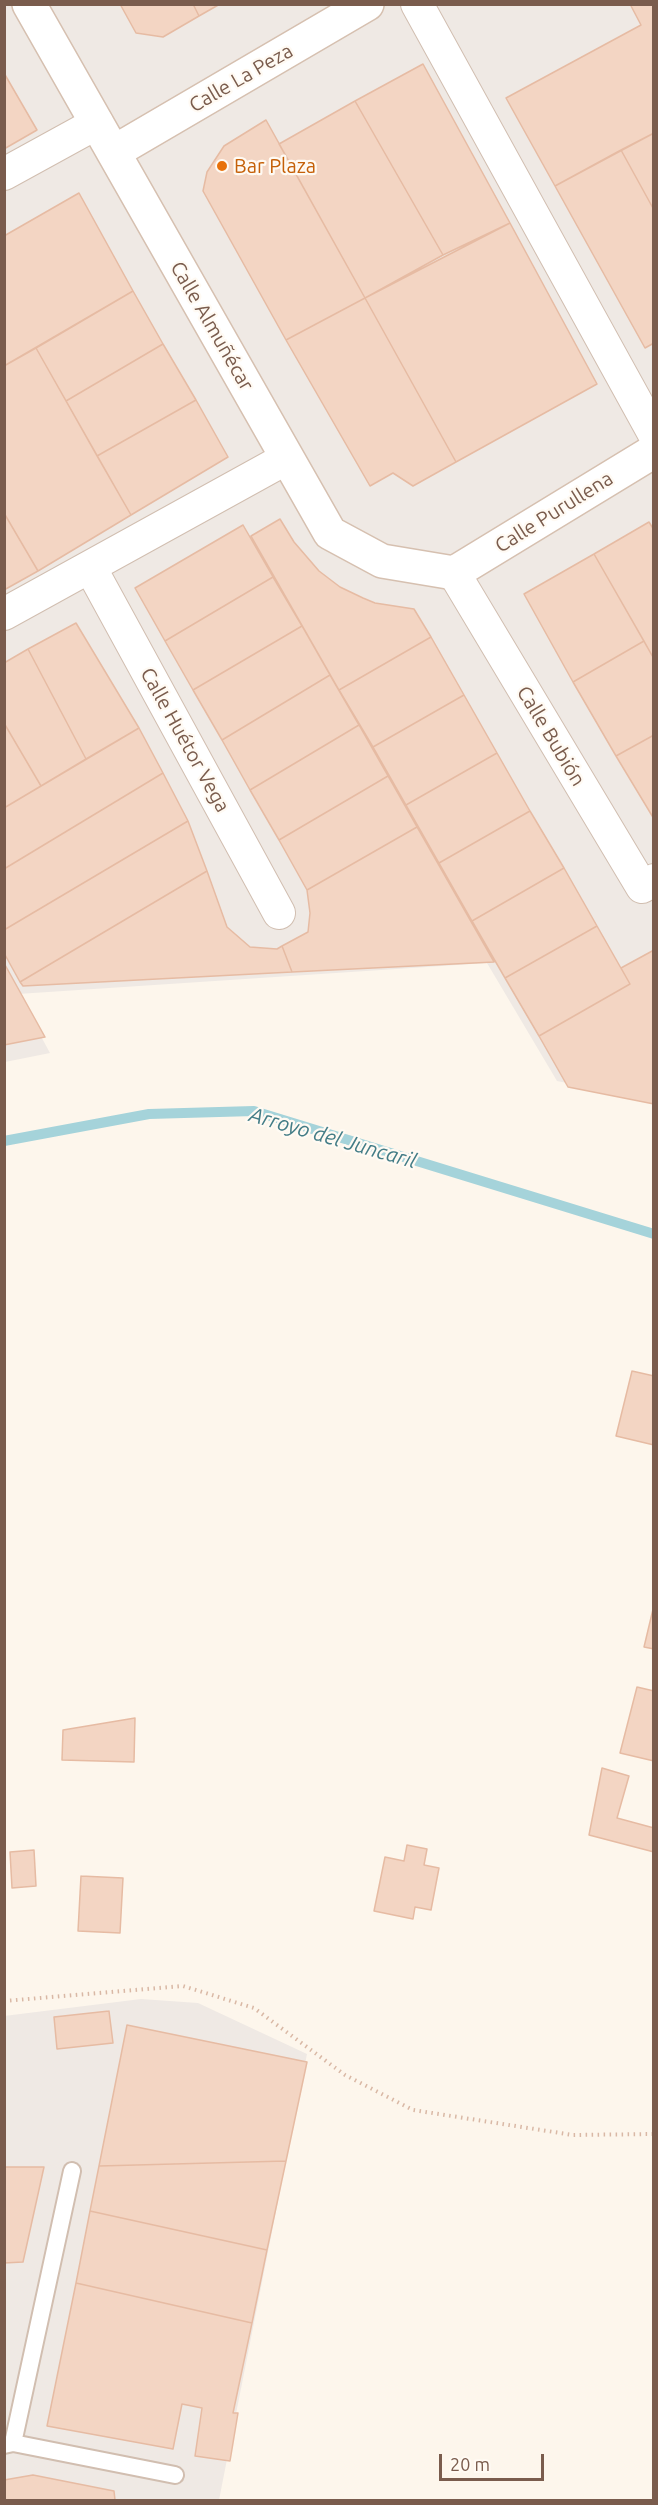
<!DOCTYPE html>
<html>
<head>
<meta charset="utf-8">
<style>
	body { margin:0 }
	#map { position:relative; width:658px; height:2505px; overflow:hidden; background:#fdf6ec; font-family:Ubuntu,sans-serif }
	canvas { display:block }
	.frame { position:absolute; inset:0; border:6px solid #7a5c4d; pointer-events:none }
	.scale { position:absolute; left:439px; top:2454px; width:105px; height:27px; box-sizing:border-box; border:3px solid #7a5c4d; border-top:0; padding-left:8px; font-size:18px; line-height:21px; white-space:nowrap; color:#7a5c4d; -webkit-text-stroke:4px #fffaf3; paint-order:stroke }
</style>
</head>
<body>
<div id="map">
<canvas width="658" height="2505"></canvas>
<div class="frame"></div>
<div class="scale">20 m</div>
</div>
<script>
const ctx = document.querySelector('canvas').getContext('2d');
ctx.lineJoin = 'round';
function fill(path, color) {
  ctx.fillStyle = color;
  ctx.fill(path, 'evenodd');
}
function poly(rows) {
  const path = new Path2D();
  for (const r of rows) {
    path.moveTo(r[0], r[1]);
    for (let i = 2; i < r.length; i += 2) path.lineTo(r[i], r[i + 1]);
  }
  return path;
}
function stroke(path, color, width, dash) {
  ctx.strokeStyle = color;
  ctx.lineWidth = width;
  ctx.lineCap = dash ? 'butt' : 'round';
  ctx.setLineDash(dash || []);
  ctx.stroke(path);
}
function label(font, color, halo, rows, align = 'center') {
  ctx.font = font + ' Ubuntu,sans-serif';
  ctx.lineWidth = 4.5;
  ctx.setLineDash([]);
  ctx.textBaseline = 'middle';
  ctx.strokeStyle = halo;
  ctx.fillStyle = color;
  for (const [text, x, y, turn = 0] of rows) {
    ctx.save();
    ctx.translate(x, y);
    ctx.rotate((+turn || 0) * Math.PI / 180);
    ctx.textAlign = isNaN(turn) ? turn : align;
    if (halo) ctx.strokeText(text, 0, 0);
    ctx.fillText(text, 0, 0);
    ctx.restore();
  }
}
fill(poly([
	[5,5,653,5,653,1100,557,1081,487,963,18,994,50,1053,5,1062],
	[141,1999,198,2003,307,2054,219,2500,5,2500,4,2016]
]), '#efe9e4');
stroke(poly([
	[4,1141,149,1114,254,1111,654,1234]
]), '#a5d3da', 10);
const building = poly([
	[120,4,193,4,199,16,163,37,136,33,120,4],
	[193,4,220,4,199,16,193,4],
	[630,4,654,4,654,133,555,186,506,98,641,25,630,4],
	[423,64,510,223,443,255,355,101,423,64],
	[4,73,37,130,4,149,4,73],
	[355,101,443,255,365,298,279,144,355,101],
	[266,120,365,298,286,340,203,191,207,172,224,146,266,120],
	[654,133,654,210,621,150,654,133],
	[621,150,654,210,654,343,645,348,555,186,621,150],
	[79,193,133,291,4,366,4,236,79,193],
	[510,223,597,384,456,462,365,298,510,223],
	[133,291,163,344,66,401,36,348,133,291],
	[365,298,456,462,413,486,393,473,370,486,286,340,365,298],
	[163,344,196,400,97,456,66,401,163,344],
	[36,348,131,515,38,571,4,513,4,366,36,348],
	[196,400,228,457,131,515,97,456,196,400],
	[4,513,38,571,4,590,4,513],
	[280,519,294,542,319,571,340,587,363,598,375,603,414,609,431,637,339,690,251,536,280,519],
	[649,522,654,530,654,659,594,554,649,522],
	[243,525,273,577,165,641,135,588,243,525],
	[594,554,644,641,573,682,524,594,594,554],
	[273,577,302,626,193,690,165,641,273,577],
	[76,623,139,728,86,759,28,649,76,623],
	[302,626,330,675,222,740,193,690,302,626],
	[431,637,464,695,373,747,339,690,431,637],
	[644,641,654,659,654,735,616,756,573,682,644,641],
	[28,649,86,759,41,786,4,723,4,663,28,649],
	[330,675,359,725,250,790,222,740,330,675],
	[464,695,497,753,406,805,373,747,464,695],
	[4,723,41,786,4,808,4,723],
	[359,725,388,776,279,840,250,790,359,725],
	[139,728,163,773,4,869,4,808,139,728],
	[654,735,654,819,616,756,654,735],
	[497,753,530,811,439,863,406,805,497,753],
	[163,773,188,821,4,930,4,869,163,773],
	[388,776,417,827,307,890,279,840,388,776],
	[530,811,564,868,472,921,439,863,530,811],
	[188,821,207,871,20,982,4,953,4,930,188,821],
	[417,827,494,962,292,972,282,946,308,932,310,913,307,890,417,827],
	[564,868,597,926,505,978,472,921,564,868],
	[207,871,227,927,250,947,277,949,282,946,292,972,23,986,20,982,207,871],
	[597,926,630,984,539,1036,505,978,597,926],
	[654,950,654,1104,568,1087,539,1036,630,984,621,968,654,950],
	[4,963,45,1037,4,1045,4,963],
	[632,1371,654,1376,654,1445,616,1436,632,1371],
	[654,1605,654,1649,644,1647,654,1605],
	[637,1687,654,1691,654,1761,620,1753,637,1687],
	[135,1718,134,1762,62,1760,63,1730,135,1718],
	[602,1768,629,1776,617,1818,654,1828,654,1852,589,1835,602,1768],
	[407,1845,427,1849,424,1865,439,1868,431,1910,415,1907,413,1919,374,1911,385,1857,404,1861,407,1845],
	[34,1850,36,1886,12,1888,10,1852,34,1850],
	[81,1876,123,1878,120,1933,78,1931,81,1876],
	[109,2011,113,2043,57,2049,54,2017,109,2011],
	[127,2025,307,2062,286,2161,99,2166,127,2025],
	[286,2161,267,2250,90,2211,99,2166,286,2161],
	[4,2167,44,2167,23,2262,4,2263,4,2167],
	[90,2211,267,2250,252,2323,76,2283,90,2211],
	[76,2283,252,2323,233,2413,238,2413,230,2461,195,2456,202,2408,182,2404,173,2449,47,2426,76,2283],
	[33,2475,114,2491,115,2500,4,2500,4,2480,33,2475]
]);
fill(building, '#f3d5c3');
stroke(building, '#e6bba3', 1.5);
const lane = poly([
	[13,2443,175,2475],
	[4,2445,13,2443,72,2171]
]);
const street = poly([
	[417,4,654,434],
	[4,174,97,123],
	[90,567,279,913],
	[454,573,642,887,654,880],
	[4,614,287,458]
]);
const secondary = poly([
	[29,4,330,533,382,561,454,573,654,451],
	[114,152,367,4]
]);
stroke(lane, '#d1beb0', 20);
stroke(street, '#d1beb0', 34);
stroke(secondary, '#d6c0b0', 36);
stroke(poly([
	[4,2001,183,1986,254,2008,345,2075,413,2110,573,2135,654,2134]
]), '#d9b8a5', 4, [1.5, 4.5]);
stroke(lane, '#fff', 16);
stroke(street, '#fff', 32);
stroke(secondary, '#fff', 33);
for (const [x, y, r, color] of [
	[222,166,6,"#e8710a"]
]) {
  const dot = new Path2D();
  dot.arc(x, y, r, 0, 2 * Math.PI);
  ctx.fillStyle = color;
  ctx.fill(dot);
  stroke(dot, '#fffaf3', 2);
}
label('20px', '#7a5c4d', '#fffaf3', [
	["Calle La Peza",241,78,-30],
	["Calle Almuñécar",212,326,60],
	["Calle Purullena",554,512,-32],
	["Calle Bubión",551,736,59],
	["Calle Huétor Vega",185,740,61]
]);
label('20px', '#c56008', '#fffaf3', [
	["Bar Plaza",234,166]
], 'left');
label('italic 21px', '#437c86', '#fffaf3', [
	["Arroyo del Juncaril",333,1138,16]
]);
</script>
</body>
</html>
